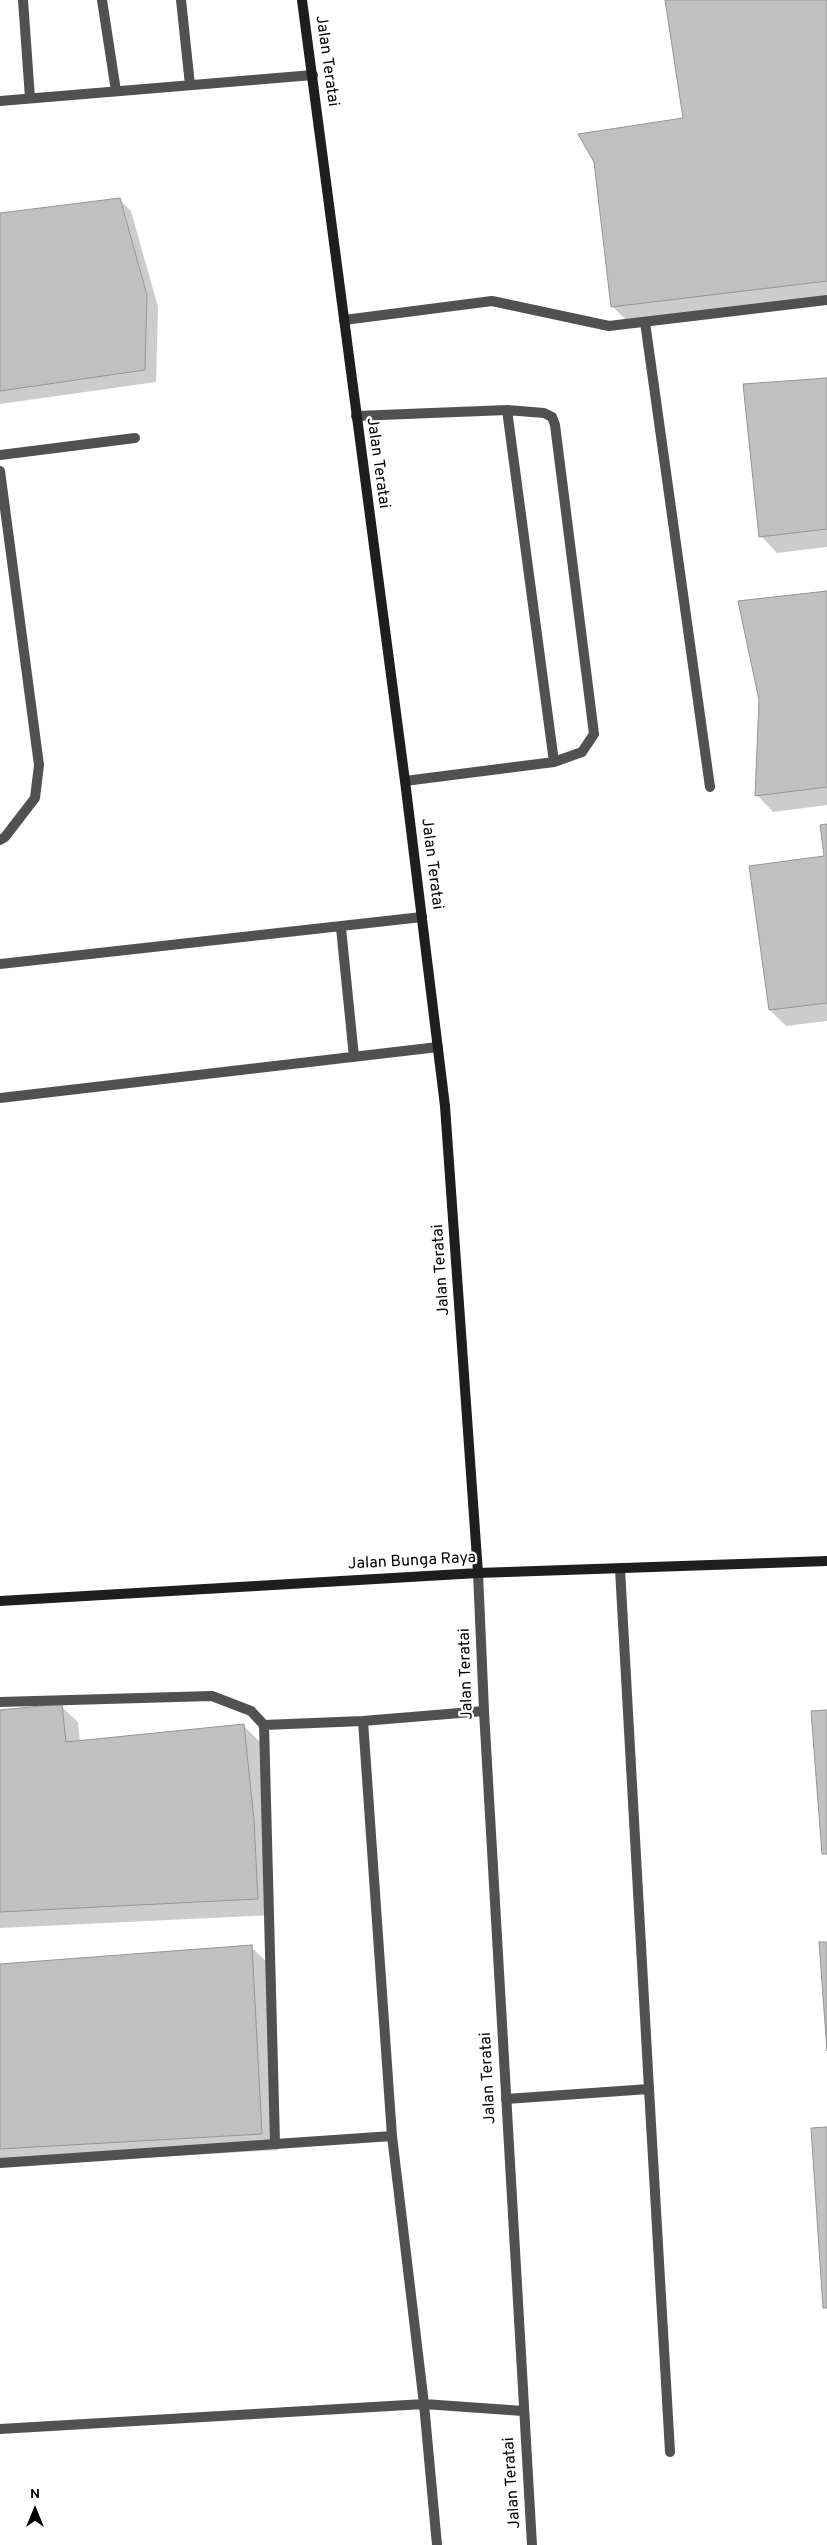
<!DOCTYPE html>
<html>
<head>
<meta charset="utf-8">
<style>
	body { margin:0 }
	#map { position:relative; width:827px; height:2545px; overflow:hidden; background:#fff; font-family:Overpass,sans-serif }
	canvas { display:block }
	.north { position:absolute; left:10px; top:2485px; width:50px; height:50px; -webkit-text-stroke:4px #fff; paint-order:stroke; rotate:0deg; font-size:14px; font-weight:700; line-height:20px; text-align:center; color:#000 }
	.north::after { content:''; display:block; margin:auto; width:18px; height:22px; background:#000; clip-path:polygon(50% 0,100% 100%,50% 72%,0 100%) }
</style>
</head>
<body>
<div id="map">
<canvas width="827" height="2545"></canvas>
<div class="north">N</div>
</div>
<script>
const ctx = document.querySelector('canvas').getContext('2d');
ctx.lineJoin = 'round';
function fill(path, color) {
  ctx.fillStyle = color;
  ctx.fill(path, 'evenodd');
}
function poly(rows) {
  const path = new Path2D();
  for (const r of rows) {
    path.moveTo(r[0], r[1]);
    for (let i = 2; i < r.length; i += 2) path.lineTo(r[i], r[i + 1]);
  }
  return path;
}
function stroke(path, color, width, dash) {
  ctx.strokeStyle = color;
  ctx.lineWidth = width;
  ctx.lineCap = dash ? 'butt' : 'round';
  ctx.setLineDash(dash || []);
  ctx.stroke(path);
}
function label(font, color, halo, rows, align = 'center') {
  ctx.font = font + ' Overpass,sans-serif';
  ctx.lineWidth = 4.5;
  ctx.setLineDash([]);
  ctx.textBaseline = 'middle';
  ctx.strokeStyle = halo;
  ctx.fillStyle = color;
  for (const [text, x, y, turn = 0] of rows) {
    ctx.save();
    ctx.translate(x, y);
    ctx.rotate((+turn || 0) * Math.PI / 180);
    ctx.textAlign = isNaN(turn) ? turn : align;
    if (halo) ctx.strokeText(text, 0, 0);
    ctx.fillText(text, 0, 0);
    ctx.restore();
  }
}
fill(poly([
	[667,0,827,0,827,299,629,323,613,307,684,119],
	[119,199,131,211,158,307,156,382,0,404,0,214],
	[827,380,827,547,777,553,761,536],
	[827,592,827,805,773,812,757,795],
	[827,825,827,1021,786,1026,770,1010,825,857],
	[61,1706,78,1722,80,1742,243,1725,260,1742,274,1915,0,1928,0,1712],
	[251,1947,268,1963,278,2150,0,2166,0,1965]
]), '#0003');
const building = poly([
	[665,0,827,0,827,281,611,307,594,162,578,134,683,118,665,0],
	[120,198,147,295,145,370,0,391,0,213,120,198],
	[827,378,827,529,759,537,743,384,827,378],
	[827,591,827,787,755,796,759,700,738,601,827,591],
	[827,824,827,1003,769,1010,749,866,824,856,820,825,827,824],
	[62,1704,66,1742,244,1724,254,1820,258,1899,0,1912,0,1710,62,1704],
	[827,1710,827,1854,822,1854,811,1711,827,1710],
	[819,1942,827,1942,827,2051,819,1942],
	[252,1945,262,2134,0,2149,0,1964,252,1945],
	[827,2127,827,2308,823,2308,811,2128,827,2127]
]);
fill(building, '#c0c0c0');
stroke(building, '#959595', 1);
stroke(poly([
	[23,0,30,98],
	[102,0,116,91],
	[181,0,190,85],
	[0,101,313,75],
	[344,320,492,301,609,326,827,300],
	[645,322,710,787],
	[507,410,554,762],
	[356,416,507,410,544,413,552,417,555,425,594,734,582,752,554,762,405,781],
	[0,455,135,438],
	[0,471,39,765,35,798,5,837,0,840],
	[341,928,354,1057],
	[0,964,422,917],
	[0,1098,438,1047],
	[0,1702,212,1696,251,1711,264,1725],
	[363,1721,392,2136,424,2404,437,2545],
	[649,2089,670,2452],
	[506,2099,649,2089,620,1569],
	[275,2143,264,1725,363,1721,484,1711],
	[0,2163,392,2136],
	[0,2429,424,2404,523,2411]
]), '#515151', 10);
stroke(poly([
	[478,1573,484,1711,532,2545]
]), '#515151', 10);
stroke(poly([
	[302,0,405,781,445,1106,478,1573],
	[0,1601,478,1573,827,1561]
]), '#1e1e1e', 10);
label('16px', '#000', '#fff', [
	["Jalan Teratai",326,61,82],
	["Jalan Teratai",377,463,82],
	["Jalan Teratai",431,864,83],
	["Jalan Teratai",442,1270,-94],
	["Jalan Bunga Raya",412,1562,-3],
	["Jalan Teratai",467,1674,-92],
	["Jalan Teratai",489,2078,-93],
	["Jalan Teratai",513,2483,-94]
]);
</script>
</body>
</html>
